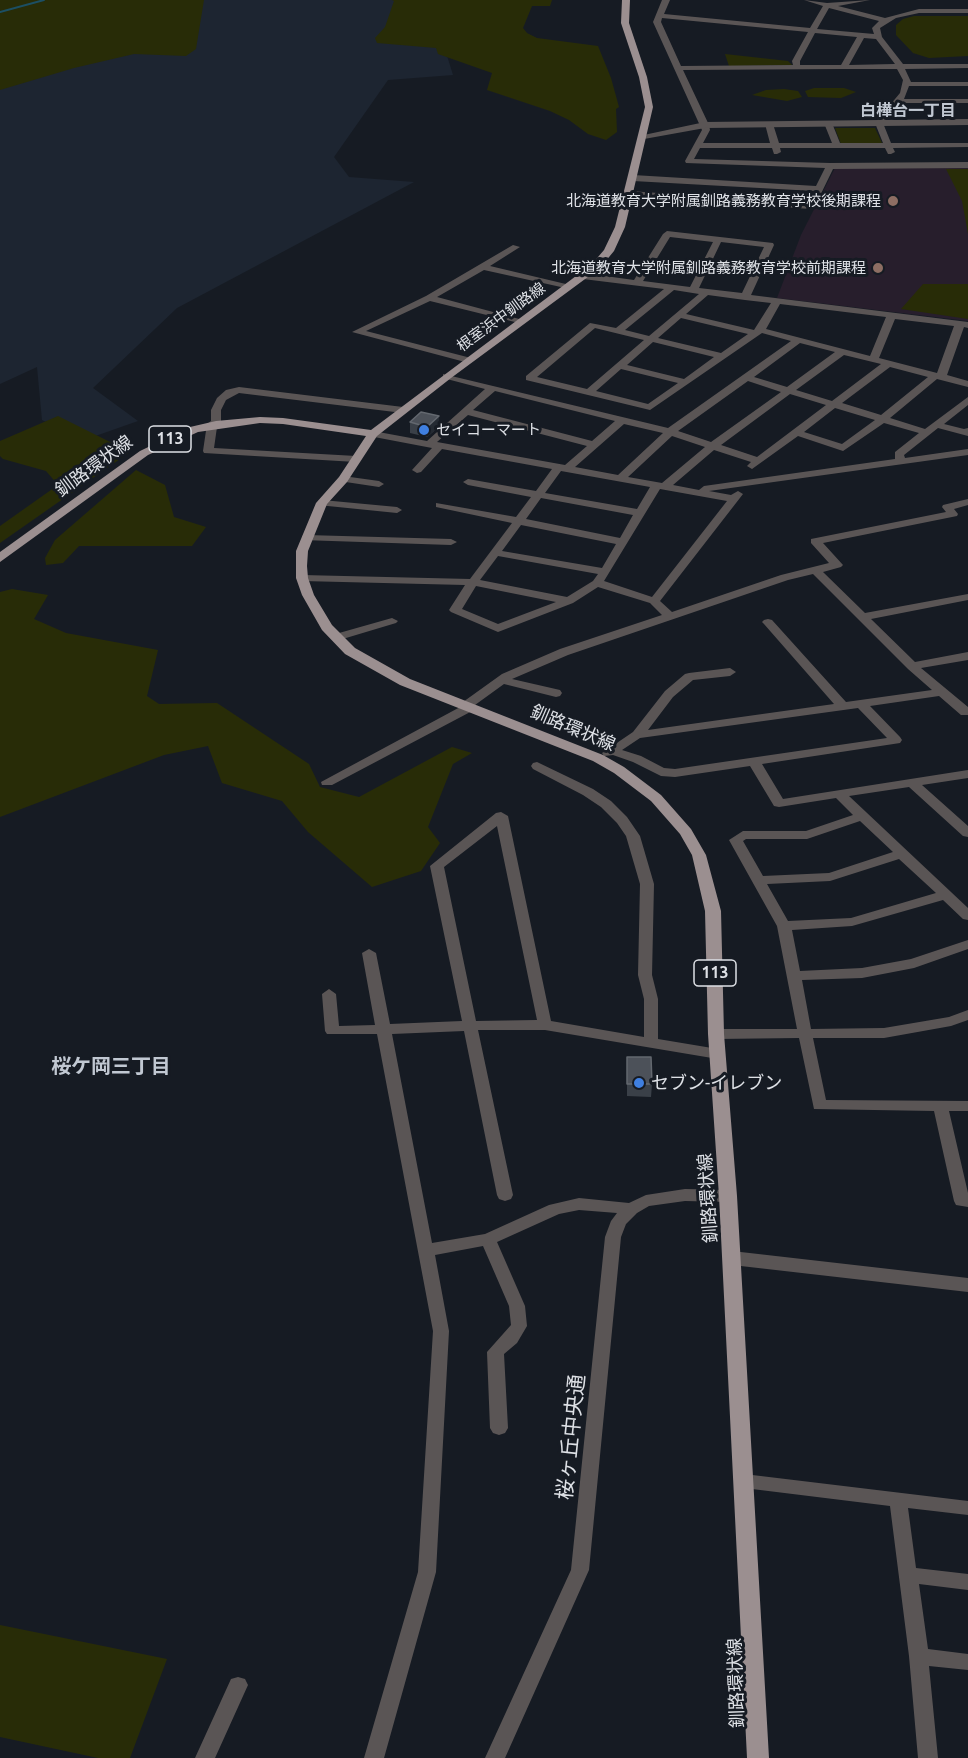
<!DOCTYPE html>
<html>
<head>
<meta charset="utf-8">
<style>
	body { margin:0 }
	canvas { display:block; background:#161b23 }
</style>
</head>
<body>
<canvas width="968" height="1758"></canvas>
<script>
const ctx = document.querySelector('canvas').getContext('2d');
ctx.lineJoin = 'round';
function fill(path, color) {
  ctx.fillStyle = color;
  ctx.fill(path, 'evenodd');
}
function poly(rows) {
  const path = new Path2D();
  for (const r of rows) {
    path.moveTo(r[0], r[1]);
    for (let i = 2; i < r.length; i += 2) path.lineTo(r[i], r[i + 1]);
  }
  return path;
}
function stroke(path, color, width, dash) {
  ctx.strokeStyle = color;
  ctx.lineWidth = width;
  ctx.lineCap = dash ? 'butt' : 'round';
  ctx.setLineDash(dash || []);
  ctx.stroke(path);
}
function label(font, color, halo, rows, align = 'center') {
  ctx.font = font + ' Ubuntu,"Noto Sans JP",sans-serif';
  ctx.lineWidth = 6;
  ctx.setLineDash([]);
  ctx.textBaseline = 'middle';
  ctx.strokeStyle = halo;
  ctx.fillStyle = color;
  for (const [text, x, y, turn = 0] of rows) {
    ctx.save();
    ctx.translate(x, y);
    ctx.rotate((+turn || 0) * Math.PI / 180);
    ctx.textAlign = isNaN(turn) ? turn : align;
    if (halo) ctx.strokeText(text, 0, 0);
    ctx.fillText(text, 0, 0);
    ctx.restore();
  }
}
fill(poly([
	[162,0,435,0,443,43,453,75,388,80,334,157,349,177,414,182,177,308,93,388,138,421,84,440,42,420,37,367,0,384,0,72]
]), '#1d2531');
fill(poly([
	[968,167,968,321,777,298,801,235,835,168]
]), '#271e2c');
fill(poly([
	[0,0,204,0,196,49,186,56,134,54,74,68,0,90],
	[392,0,552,0,550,6,532,6,523,28,527,33,537,38,598,46,611,78,619,107,616,109,617,132,606,140,588,134,569,120,550,111,487,90,492,73,438,54,436,48,377,43,375,38,385,27,394,1],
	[914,16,968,16,968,56,929,58,913,53,896,35,896,25,903,19],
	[725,54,788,61,792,65,729,66],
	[814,88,844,88,856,92,841,98,808,97,805,91],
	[784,89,798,91,802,97,787,101,752,95,766,90],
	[835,128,875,128,882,143,841,144],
	[946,169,968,169,968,234,962,201],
	[923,284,968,284,968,319,901,309],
	[58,416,130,452,0,543,0,526,58,485,46,471,3,459,0,456,0,441],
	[136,470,165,485,174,517,206,527,192,546,79,546,63,563,46,565,45,558,55,540],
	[12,589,48,595,34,619,66,633,158,650,147,696,159,704,217,703,309,764,320,787,359,797,452,747,472,753,453,764,428,827,440,843,421,871,372,887,308,832,282,801,222,783,208,746,164,755,0,817,0,592],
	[0,1625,167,1659,130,1758,98,1758,0,1737]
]), '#282c07');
stroke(poly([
	[0,12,44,0]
]), '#1c4f63', 2);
fill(poly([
	[662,0,670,0,664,14,810,28,823,6,804,0,827,3,870,0,838,6,885,18,919,9,968,9,968,13,919,13,896,18,880,28,882,37,903,64,968,64,968,68,905,69,911,82,968,82,968,86,909,86,904,99,968,99,968,103,900,103,883,123,891,143,968,143,968,147,893,148,895,152,891,154,888,154,885,148,780,148,781,152,777,154,774,154,772,148,700,148,694,159,830,163,968,162,968,168,833,169,815,206,811,209,626,196,625,194,629,191,808,203,814,191,633,181,629,178,633,175,816,186,825,168,686,163,685,161,702,130,653,22,662,0],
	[829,8,879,21,872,28,874,34,817,29,829,8],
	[662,18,808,32,792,61,793,65,681,66,661,22,662,18],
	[815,33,857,37,841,65,800,65,800,61,815,33],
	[864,38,876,39,895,64,849,65,864,38],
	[840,69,897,69,903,80,900,93,875,123,883,143,840,143,832,123,828,121,824,123,832,143,779,143,773,124,769,122,765,124,770,143,703,143,710,130,709,125,683,70,840,69],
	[667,231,773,243,774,245,751,295,968,322,968,328,964,327,947,375,968,381,968,387,937,379,890,418,925,429,968,397,968,405,944,424,964,429,968,428,968,436,938,428,904,455,905,458,968,449,968,455,709,491,731,495,738,491,743,494,660,601,672,612,781,575,829,563,811,543,811,539,946,512,942,507,943,505,968,499,968,505,954,509,958,514,957,516,823,543,843,565,841,567,823,572,865,613,968,594,968,600,871,619,915,662,968,652,968,660,921,668,968,707,968,715,961,715,939,696,870,706,900,737,902,740,900,743,762,764,783,799,968,770,968,778,922,785,968,826,968,837,963,836,909,787,849,796,968,908,968,920,963,919,943,900,852,926,792,930,800,971,862,968,911,959,968,940,968,949,914,968,862,978,802,980,811,1029,884,1028,949,1017,968,1010,968,1020,951,1026,884,1038,813,1038,826,1100,968,1101,968,1111,949,1111,968,1193,968,1207,956,1205,954,1201,934,1111,814,1109,799,1038,716,1039,709,1034,716,1029,797,1029,777,926,729,840,743,831,806,831,853,815,836,798,779,807,774,806,750,766,675,777,661,776,633,762,613,755,604,756,602,753,633,732,665,691,685,674,689,673,730,668,736,672,730,676,693,680,673,697,648,730,834,704,764,624,762,622,764,620,768,619,772,620,846,702,932,690,908,669,813,574,788,580,568,655,512,679,560,690,562,693,560,696,556,697,504,684,475,705,474,710,332,785,322,785,321,782,462,706,463,702,502,674,560,649,662,615,650,603,598,587,573,603,498,632,451,612,449,610,465,585,302,581,296,578,302,575,470,579,512,523,436,507,436,503,516,517,531,497,468,485,463,482,468,479,536,491,552,469,442,449,421,472,417,473,412,470,432,448,369,436,368,434,373,431,427,441,485,389,443,378,443,374,668,428,791,341,762,333,650,410,526,380,526,376,590,323,616,328,664,289,583,279,578,276,583,273,634,280,663,234,667,231],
	[670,237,713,242,690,287,643,281,670,237],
	[721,242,764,247,742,293,699,288,721,242],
	[674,290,699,294,649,336,625,330,674,290],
	[708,295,745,300,771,303,754,330,686,314,708,295],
	[780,304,886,317,870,356,766,329,780,304],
	[681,318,748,334,721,353,658,338,681,318],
	[895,319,954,326,937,373,879,358,895,319],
	[595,328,644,340,587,389,537,377,595,328],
	[653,342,714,357,684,379,627,365,653,342],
	[800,343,835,352,787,387,754,377,800,343],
	[844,355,881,364,832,401,796,390,844,355],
	[890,367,928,377,881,415,842,403,890,367],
	[621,369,678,383,648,404,596,391,621,369],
	[748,381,781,392,711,442,678,431,748,381],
	[495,391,615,421,592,441,473,410,495,391],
	[790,394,826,405,757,457,721,445,790,394],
	[835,408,875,420,842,444,804,432,835,408],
	[468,415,587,446,565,465,437,442,468,415],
	[884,423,919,433,895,452,895,459,704,486,699,490,673,485,714,450,751,462,747,466,752,469,798,436,843,451,884,423],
	[624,424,663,433,618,475,575,467,624,424],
	[672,436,705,447,662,483,628,477,672,436],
	[561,471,650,487,637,509,545,493,561,471],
	[660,489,727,501,652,597,604,581,660,489],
	[541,498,633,515,620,538,526,519,541,498],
	[521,525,616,544,602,568,502,551,521,525],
	[498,556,598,574,593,581,567,597,480,580,498,556],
	[476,586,556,602,498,624,462,609,476,586],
	[858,708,887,738,675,769,664,768,641,756,622,750,640,738,858,708],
	[860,821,893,852,829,873,763,876,743,841,746,839,807,839,860,821],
	[899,859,936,893,851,918,788,921,767,884,830,881,899,859],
	[513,245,520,247,490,266,570,285,570,289,484,270,437,297,523,320,523,324,430,301,366,331,471,358,471,362,465,362,352,332,426,296,513,245],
	[239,387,403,407,408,410,403,413,239,393,226,400,221,410,221,424,217,427,214,448,356,456,361,459,356,462,204,453,203,451,207,424,211,421,211,410,217,398,226,390,239,387],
	[343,476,379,481,384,484,379,487,339,481,338,479,343,476],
	[322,500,397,507,402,510,397,513,318,505,318,501,322,500],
	[306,535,451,539,457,542,451,545,302,540,302,536,306,535],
	[392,618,398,621,396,623,336,641,330,637,332,635,392,618],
	[537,762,593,789,611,801,627,817,640,836,654,884,652,975,658,999,658,1039,718,1049,723,1050,725,1054,723,1058,718,1059,545,1030,478,1030,513,1195,511,1199,505,1201,499,1199,497,1195,464,1031,392,1034,432,1243,485,1234,549,1205,579,1198,629,1203,646,1195,685,1189,728,1190,734,1192,736,1196,734,1200,728,1202,685,1201,649,1206,637,1213,626,1224,621,1237,589,1570,505,1758,485,1758,571,1570,605,1237,611,1221,617,1213,579,1210,559,1214,497,1242,525,1306,527,1326,517,1343,504,1354,508,1428,505,1433,499,1435,493,1433,490,1428,487,1352,511,1325,509,1306,483,1246,435,1255,449,1331,436,1572,384,1758,364,1758,418,1572,433,1331,377,1034,327,1034,325,1031,322,994,329,989,336,994,339,1026,375,1025,362,953,369,949,376,953,390,1024,462,1021,430,866,496,813,501,812,508,816,551,1021,644,1037,644,999,638,975,640,884,626,836,617,823,601,807,583,795,533,769,531,766,533,763,537,762],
	[497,826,537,1020,476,1021,444,867,497,826],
	[744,1474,968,1501,968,1515,908,1508,916,1568,968,1574,968,1590,919,1584,928,1649,968,1654,968,1670,929,1666,938,1758,918,1758,909,1656,890,1506,744,1488,738,1486,735,1481,738,1476,744,1474],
	[238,1677,245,1679,248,1685,215,1758,195,1758,231,1679,238,1677]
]), '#5a5555');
fill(poly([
	[968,119,968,125,705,128,644,139,639,136,705,122,968,119],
	[732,1251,968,1278,968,1292,732,1265,726,1263,723,1258,726,1253,732,1251]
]), '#5a5555');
fill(poly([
	[622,0,630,0,629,23,647,77,653,107,625,227,614,251,600,268,451,378,377,436,347,482,327,504,308,551,307,566,308,578,314,595,332,625,355,648,410,679,603,755,624,767,661,795,691,829,706,855,721,911,724,1034,737,1196,769,1758,747,1758,719,1196,708,1034,705,911,692,855,680,834,651,801,614,773,593,761,400,685,345,654,322,630,302,595,296,578,296,551,316,503,339,477,366,436,283,424,260,423,198,432,148,455,0,562,0,552,140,451,190,427,216,421,260,417,283,418,371,430,592,264,604,250,615,227,645,107,639,77,621,23,622,0]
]), '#9b8f90');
fill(poly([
	[439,416,439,427,427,437,410,433,410,422],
	[627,1057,652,1084,651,1097,627,1096]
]), '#3a4048');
fill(poly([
	[439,416,439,427,427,437,427,427]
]), '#242a32');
const building = poly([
	[421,412,439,416,427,427,410,422,421,412],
	[627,1057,651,1057,652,1084,627,1084,627,1057]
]);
fill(building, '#4c5159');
stroke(building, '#63686f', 1.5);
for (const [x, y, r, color] of [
	[893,201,6,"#8d6e63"],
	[878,268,6,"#8d6e63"],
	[424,430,6,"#3f7fe0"],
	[639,1083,6,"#3f7fe0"]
]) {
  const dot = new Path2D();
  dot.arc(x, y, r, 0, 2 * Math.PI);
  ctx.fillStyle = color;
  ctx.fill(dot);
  stroke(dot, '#161b23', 2);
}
label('15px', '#dee1e6', '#161b23', [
	["北海道教育大学附属釧路義務教育学校後期課程",881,201],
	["北海道教育大学附属釧路義務教育学校前期課程",866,268],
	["セイコーマート",436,430,"left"]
], 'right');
label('15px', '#dee1e6', '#161b23', [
	["根室浜中釧路線",501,317,-36]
]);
label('bold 16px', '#c1c8d2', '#161b23', [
	["白樺台一丁目",908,111]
]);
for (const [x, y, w] of [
	[170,439,42],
	[715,973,42]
]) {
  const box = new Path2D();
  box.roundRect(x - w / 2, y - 13, w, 26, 4.5);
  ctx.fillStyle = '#161b23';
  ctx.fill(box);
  stroke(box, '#dee1e6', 1.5);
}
label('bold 16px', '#dee1e6', null, [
	["113",170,439],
	["113",715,973]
]);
label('18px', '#dee1e6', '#161b23', [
	["釧路環状線",94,466,-36],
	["釧路環状線",573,728,23],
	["釧路環状線",708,1198,-94],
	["釧路環状線",736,1683,-92]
]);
label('18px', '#dee1e6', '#161b23', [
	["セブン-イレブン",651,1083]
], 'left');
label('bold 20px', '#c1c8d2', '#161b23', [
	["桜ケ岡三丁目",111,1066]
]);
label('21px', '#dee1e6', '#161b23', [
	["桜ヶ丘中央通",571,1437,-84]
]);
</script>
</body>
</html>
